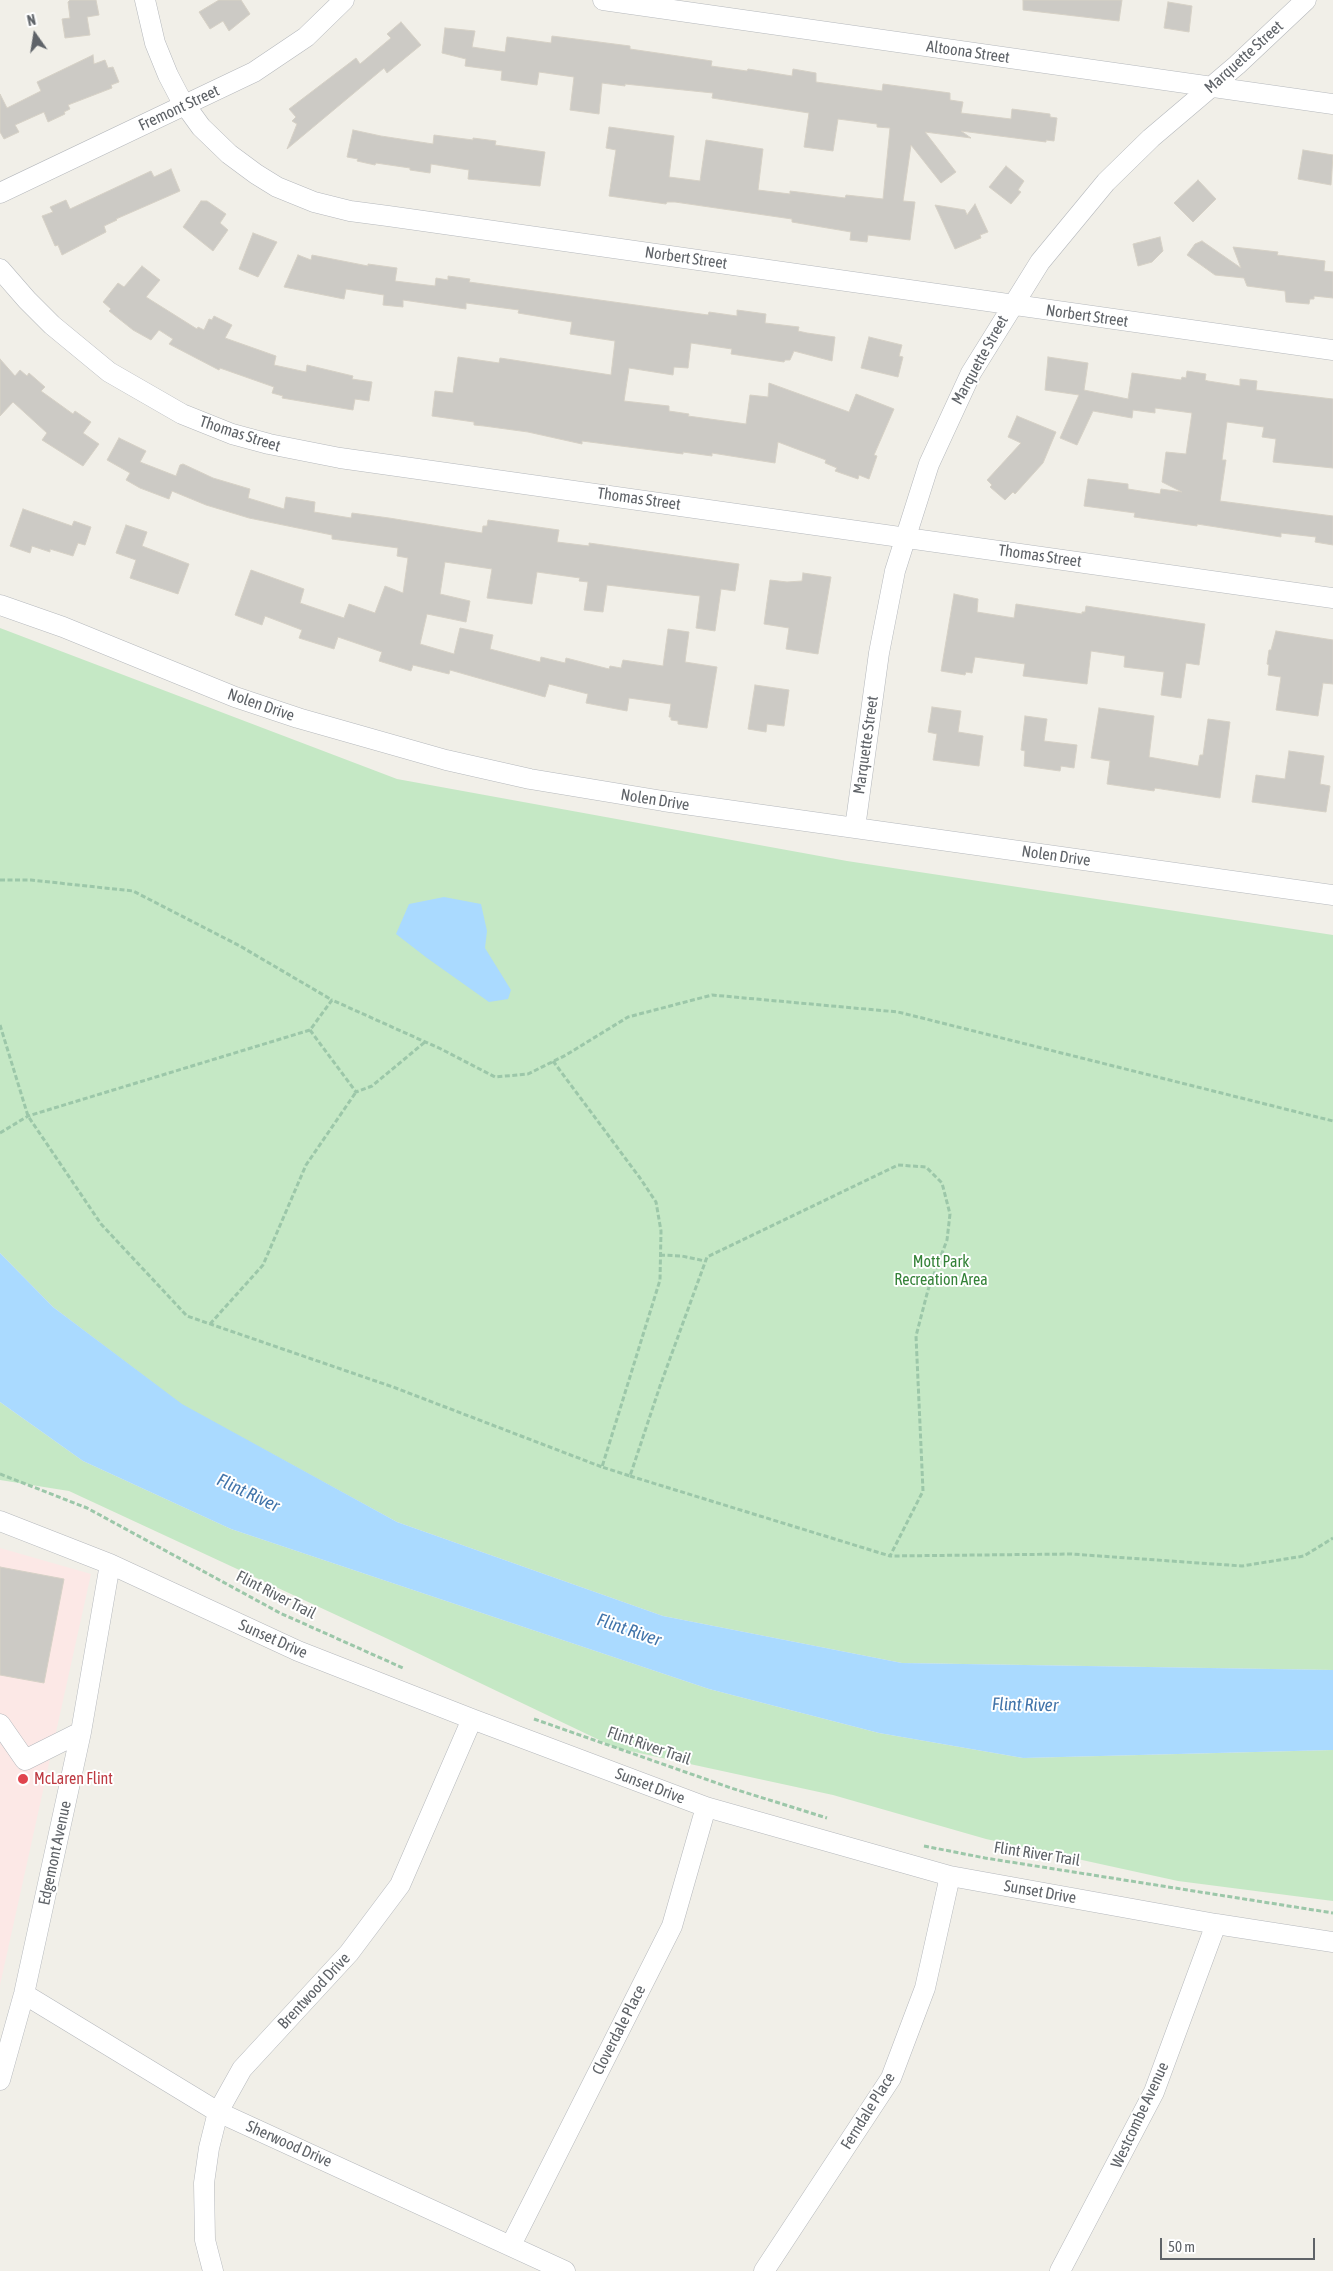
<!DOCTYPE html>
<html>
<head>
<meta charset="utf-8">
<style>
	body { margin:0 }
	#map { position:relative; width:1333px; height:2271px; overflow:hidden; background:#f1efe8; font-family:"Asap Condensed",sans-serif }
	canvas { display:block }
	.north { position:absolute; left:10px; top:10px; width:50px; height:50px; -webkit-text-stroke:4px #fff; paint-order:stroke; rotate:347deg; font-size:14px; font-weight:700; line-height:20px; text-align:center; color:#5f6368 }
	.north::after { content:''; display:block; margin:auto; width:18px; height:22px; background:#5f6368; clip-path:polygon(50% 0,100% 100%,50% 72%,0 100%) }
	.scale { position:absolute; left:1160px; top:2238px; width:155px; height:22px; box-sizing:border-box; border:2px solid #5f6368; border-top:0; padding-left:6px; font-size:15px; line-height:18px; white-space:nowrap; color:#5f6368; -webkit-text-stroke:4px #fff; paint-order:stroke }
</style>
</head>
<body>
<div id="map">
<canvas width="1333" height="2271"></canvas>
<div class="north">N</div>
<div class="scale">50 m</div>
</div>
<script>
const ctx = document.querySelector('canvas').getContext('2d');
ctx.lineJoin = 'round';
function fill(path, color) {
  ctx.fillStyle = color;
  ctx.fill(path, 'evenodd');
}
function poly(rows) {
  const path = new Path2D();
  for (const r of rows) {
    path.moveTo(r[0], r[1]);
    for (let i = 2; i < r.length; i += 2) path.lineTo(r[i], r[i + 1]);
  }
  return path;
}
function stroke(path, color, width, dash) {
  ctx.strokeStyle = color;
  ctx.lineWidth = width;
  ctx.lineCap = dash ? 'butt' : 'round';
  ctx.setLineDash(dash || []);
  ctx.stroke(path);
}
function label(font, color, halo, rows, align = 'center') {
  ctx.font = font + ' "Asap Condensed",sans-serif';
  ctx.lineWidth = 4;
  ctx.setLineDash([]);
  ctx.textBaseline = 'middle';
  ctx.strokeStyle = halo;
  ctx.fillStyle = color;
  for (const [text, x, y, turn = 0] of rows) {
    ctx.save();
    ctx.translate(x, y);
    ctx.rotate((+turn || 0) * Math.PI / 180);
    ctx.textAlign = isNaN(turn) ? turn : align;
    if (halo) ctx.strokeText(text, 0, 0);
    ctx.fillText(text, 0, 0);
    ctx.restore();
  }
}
fill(poly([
	[0,1548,91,1574,0,1985]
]), '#fce8e6');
fill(poly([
	[0,628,397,779,847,861,1333,935,1333,1670,902,1663,663,1616,397,1522,182,1405,53,1307,0,1253],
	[0,1402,83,1461,231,1529,709,1689,879,1733,1023,1758,1333,1750,1333,1901,1178,1881,986,1839,833,1795,616,1748,388,1639,69,1491,0,1480]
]), '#c5e8c5');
fill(poly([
	[444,897,481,904,487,931,485,948,511,990,508,999,489,1002,427,958,396,934,409,904],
	[0,1253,53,1307,182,1404,397,1522,663,1616,902,1663,1333,1670,1333,1750,1023,1758,879,1733,709,1689,231,1529,83,1461,0,1402]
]), '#aadaff');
const building = poly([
	[70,0,96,0,99,15,87,17,90,35,65,38,62,19,70,18,68,2,70,0],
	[219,0,241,0,250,14,229,31,223,21,210,29,199,12,219,0],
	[1023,0,1122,0,1119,21,1023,10,1023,0],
	[1168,2,1192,6,1189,32,1164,28,1168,2],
	[401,22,421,45,387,73,384,68,287,149,297,124,292,121,296,117,289,109,356,58,360,64,391,38,387,34,401,22],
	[445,28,475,31,472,47,505,52,507,37,551,43,552,36,630,46,630,49,712,61,711,66,747,71,748,69,792,76,793,69,816,73,816,82,882,91,883,84,950,93,950,100,963,102,961,113,1011,119,1012,109,1050,114,1050,117,1057,118,1054,141,1046,140,1046,142,961,131,971,138,925,132,956,172,941,183,911,145,903,201,915,202,910,240,868,235,867,242,850,240,851,232,792,222,792,219,675,202,667,202,666,204,609,196,616,150,606,148,609,127,674,136,669,177,700,181,706,140,763,149,758,190,790,194,790,191,845,198,846,195,883,199,890,128,877,127,877,124,838,119,833,151,804,147,809,113,712,98,713,93,625,84,625,86,602,83,599,114,570,110,574,77,539,72,537,85,501,80,502,71,465,66,466,59,442,53,445,28],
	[93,55,94,64,105,60,108,68,113,67,119,82,111,85,112,88,68,105,70,109,64,112,65,114,48,122,44,112,15,125,19,132,4,139,0,132,0,94,7,108,41,91,37,82,93,55],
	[353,130,381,136,433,144,434,135,473,140,473,138,496,141,495,145,545,152,540,186,468,179,469,170,431,164,430,173,410,170,410,168,376,163,375,165,357,161,358,159,347,157,353,130],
	[1303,150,1333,155,1331,185,1298,179,1303,150],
	[1006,166,1024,181,1018,190,1021,192,1011,204,989,187,1006,166],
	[171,169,180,191,116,219,117,220,104,226,106,232,62,255,58,245,55,246,42,216,53,212,50,207,66,200,70,209,151,171,154,177,171,169],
	[1198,180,1216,199,1193,222,1174,203,1198,180],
	[201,201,207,201,226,214,220,223,228,230,213,251,183,227,201,201],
	[975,204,988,232,980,235,981,238,955,249,935,205,965,210,967,215,975,204],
	[253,233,277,242,258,277,239,269,253,233],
	[1160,237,1163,251,1152,262,1138,266,1133,244,1160,237],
	[1202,241,1241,268,1233,247,1278,252,1277,255,1325,261,1324,271,1333,272,1333,298,1314,296,1314,299,1310,299,1309,304,1286,302,1285,291,1247,286,1244,278,1215,275,1187,255,1195,244,1202,241],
	[298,255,311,260,312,255,368,266,368,264,397,268,395,281,435,286,436,278,448,280,448,276,470,279,469,282,708,315,709,312,737,316,737,310,766,314,765,323,799,327,798,331,807,333,835,337,832,361,794,351,790,360,785,360,784,362,731,354,732,349,691,343,688,368,674,367,673,375,629,368,624,401,669,406,669,411,689,414,688,416,746,424,750,395,768,397,769,383,849,412,856,394,894,409,874,455,877,456,869,479,859,475,858,479,835,471,837,468,825,463,826,460,778,442,775,463,712,453,712,456,683,452,683,454,582,441,582,444,528,432,484,426,474,425,474,422,432,416,435,391,453,393,458,357,499,363,500,358,611,375,615,341,570,334,572,322,518,313,519,310,466,303,466,309,403,300,403,307,383,305,384,295,346,289,344,299,284,287,298,255],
	[142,266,160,280,146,297,197,329,198,327,204,330,209,319,212,320,214,316,232,325,225,338,276,356,274,365,306,372,307,365,353,376,352,379,372,382,369,401,355,399,353,410,282,398,283,396,272,393,274,387,220,368,219,370,169,344,173,339,159,330,151,340,133,330,109,311,111,309,103,302,118,283,124,287,142,266],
	[869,337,902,345,899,356,903,357,898,377,861,368,869,337],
	[1048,357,1088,363,1084,390,1128,399,1132,373,1181,380,1182,377,1186,378,1187,371,1206,374,1205,380,1208,381,1240,386,1240,379,1257,381,1256,390,1333,399,1333,468,1273,462,1276,439,1262,437,1264,427,1227,422,1222,460,1226,460,1220,501,1333,516,1333,545,1315,542,1316,537,1281,533,1281,537,1197,524,1197,526,1134,517,1135,513,1084,506,1088,479,1128,484,1128,489,1160,494,1161,489,1182,492,1162,482,1166,452,1186,454,1192,413,1155,408,1155,413,1133,410,1132,418,1093,411,1077,445,1060,438,1079,395,1045,390,1048,357],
	[0,359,15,376,20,370,27,376,29,373,45,387,41,391,73,414,75,411,91,422,83,433,99,444,83,466,42,440,47,433,13,402,0,416,0,359],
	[1017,416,1056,432,1043,463,1015,494,1013,492,1005,500,990,487,992,485,987,480,1021,443,1008,437,1017,416],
	[119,438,146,451,140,462,176,476,180,465,183,464,213,478,250,489,248,498,284,509,286,497,315,502,314,512,351,518,352,513,389,518,482,533,483,526,487,526,488,520,559,530,557,542,589,546,589,543,739,564,735,591,721,589,715,631,696,628,700,596,607,585,603,612,584,610,588,582,579,581,580,578,537,572,532,604,487,598,492,569,445,562,440,594,470,601,466,622,427,614,420,644,454,654,460,628,493,635,490,649,540,662,541,657,565,663,566,658,609,669,610,666,621,668,623,660,663,666,668,629,689,632,685,662,717,667,707,728,678,724,678,721,671,720,671,717,669,717,671,704,629,698,627,711,586,703,588,694,549,684,545,697,450,670,449,674,413,665,411,671,379,661,382,652,338,637,334,649,299,638,302,630,265,616,262,625,235,615,251,570,304,589,300,603,344,618,349,604,375,613,385,586,403,593,408,558,397,556,398,548,332,539,332,535,249,518,206,505,172,491,169,499,140,488,126,480,130,473,107,460,119,438],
	[23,509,72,526,74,521,91,527,85,545,78,543,73,556,50,549,50,552,32,546,30,553,10,546,23,509],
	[126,525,147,532,142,546,189,564,178,594,130,578,136,560,116,553,126,525],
	[803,573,831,577,818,654,786,649,789,628,764,624,770,580,787,582,802,581,803,573],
	[954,594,978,599,977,612,1014,618,1016,604,1082,614,1082,612,1085,612,1086,606,1205,624,1199,665,1186,663,1181,698,1161,695,1164,672,1124,667,1125,656,1091,651,1087,684,1023,676,1025,664,975,657,972,673,966,672,965,675,941,671,954,594],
	[1276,631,1333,640,1333,684,1323,683,1318,716,1276,710,1281,677,1268,675,1269,665,1267,664,1269,650,1271,650,1276,631],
	[755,685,789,690,784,726,767,724,766,732,748,729,755,685],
	[932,707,961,711,958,732,983,736,979,766,933,760,937,734,928,732,932,707],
	[1099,708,1154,716,1149,757,1198,766,1200,755,1203,755,1208,719,1230,722,1220,798,1155,788,1154,791,1107,784,1110,761,1091,758,1099,708],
	[1025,716,1047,719,1044,741,1077,745,1074,768,1061,766,1060,771,1024,766,1025,751,1021,750,1025,716],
	[1289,751,1324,756,1320,784,1330,786,1326,812,1252,802,1256,775,1285,779,1289,751],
	[0,1567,64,1579,44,1683,0,1675,0,1567]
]);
fill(building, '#cccac5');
stroke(building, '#d6d1c6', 1);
const minor = poly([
	[145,0,155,43,168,75,180,98,201,127,229,154,256,174,277,187,314,202,350,211,388,216,1333,350],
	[603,0,1333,104],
	[0,193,254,72,306,37,344,0],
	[0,269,27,300,52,325,109,372,182,414,232,434,269,444,340,458,1333,598],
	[0,605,63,627,235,697,298,718,446,760,530,779,663,801,1333,895],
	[855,828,879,653,895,571,929,464,971,373,1040,262,1106,182,1151,138,1237,65,1306,0],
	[0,1521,110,1564,298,1651,472,1719,706,1807,950,1876,1216,1924,1333,1942],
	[0,1724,25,1760,81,1732],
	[24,1994,218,2112,565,2271],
	[0,2080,24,1994,81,1732,110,1564],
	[511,2245,672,1926,706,1807],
	[213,2271,205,2240,204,2183,209,2148,218,2112,242,2069,349,1953,400,1885,472,1719],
	[764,2271,891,2078,925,1988,950,1876],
	[1060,2271,1154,2092,1216,1924]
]);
stroke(minor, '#b5b8bc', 21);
stroke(poly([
	[0,880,31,880,133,891,240,946,332,1000],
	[0,1025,28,1116,101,1224,187,1316,393,1387,602,1467],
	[310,1030,356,1092,372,1086,425,1042],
	[553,1061,640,1178,656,1202,661,1231,660,1280,602,1467,630,1476,660,1386,707,1257,898,1165,926,1167,942,1183,950,1214,947,1240,928,1290,916,1336,923,1491,890,1556,1071,1554,1242,1566,1304,1556,1333,1538],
	[0,1133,28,1116,310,1030,332,1000,441,1049,495,1077,528,1074,566,1055,628,1017,712,995,898,1012,1333,1121],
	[660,1255,682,1256,705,1261],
	[210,1324,263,1265,306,1165,356,1092],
	[0,1474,87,1508,280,1613,403,1668],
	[630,1476,890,1556],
	[534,1719,731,1788,827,1818],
	[924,1846,985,1858,1333,1913]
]), '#9cc7a9', 3, [5, 2.5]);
stroke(minor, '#fff', 20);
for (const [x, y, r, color] of [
	[23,1779,6,"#e0444e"]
]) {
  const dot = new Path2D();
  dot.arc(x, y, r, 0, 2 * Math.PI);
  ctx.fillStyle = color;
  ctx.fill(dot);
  stroke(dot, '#fff', 2);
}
label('16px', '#5f6368', '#fff', [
	["Altoona Street",968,52,8],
	["Marquette Street",1244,57,-42],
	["Fremont Street",179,108,-25],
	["Norbert Street",686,258,8],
	["Norbert Street",1087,316,8],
	["Marquette Street",980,360,-61],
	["Thomas Street",240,434,18],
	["Thomas Street",639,499,8],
	["Thomas Street",1040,556,8],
	["Nolen Drive",261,705,19],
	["Marquette Street",866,745,-82],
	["Nolen Drive",655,800,9],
	["Nolen Drive",1056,856,8],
	["Flint River Trail",276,1595,27],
	["Sunset Drive",273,1639,24],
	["Flint River Trail",649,1746,19],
	["Sunset Drive",650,1786,21],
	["Edgemont Avenue",55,1853,-78],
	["Flint River Trail",1037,1854,9],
	["Sunset Drive",1040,1892,10],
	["Brentwood Drive",314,1991,-47],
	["Cloverdale Place",619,2030,-63],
	["Ferndale Place",868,2111,-58],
	["Westcombe Avenue",1140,2115,-65],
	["Sherwood Drive",289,2144,24]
]);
label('16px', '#348238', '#fff', [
	["Mott Park",941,1262],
	["Recreation Area",941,1280]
]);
label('16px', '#be3a42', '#fff', [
	["McLaren Flint",34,1779]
], 'left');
label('italic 18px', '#4174aa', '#fff', [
	["Flint River",248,1493,25],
	["Flint River",629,1630,19],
	["Flint River",1025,1705,1]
]);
</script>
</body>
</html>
